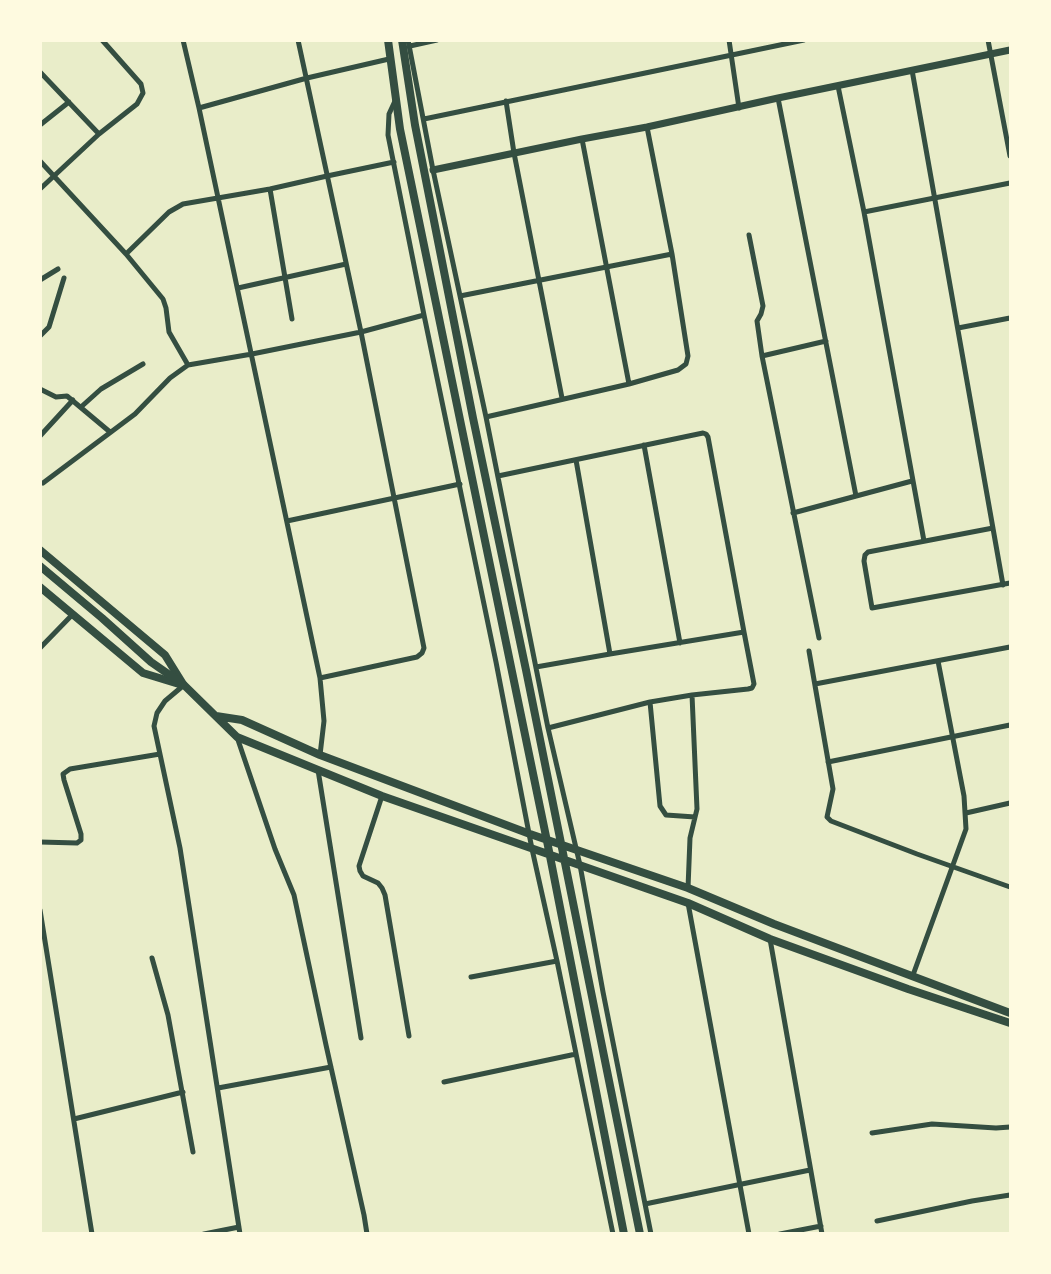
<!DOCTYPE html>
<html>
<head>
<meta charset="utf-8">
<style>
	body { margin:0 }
	#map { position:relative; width:1051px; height:1274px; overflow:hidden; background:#e9edc9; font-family:"Sofia Sans Condensed",sans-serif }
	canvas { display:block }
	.frame { position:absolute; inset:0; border:42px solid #fefae0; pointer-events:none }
</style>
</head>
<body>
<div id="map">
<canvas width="1051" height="1274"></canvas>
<div class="frame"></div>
</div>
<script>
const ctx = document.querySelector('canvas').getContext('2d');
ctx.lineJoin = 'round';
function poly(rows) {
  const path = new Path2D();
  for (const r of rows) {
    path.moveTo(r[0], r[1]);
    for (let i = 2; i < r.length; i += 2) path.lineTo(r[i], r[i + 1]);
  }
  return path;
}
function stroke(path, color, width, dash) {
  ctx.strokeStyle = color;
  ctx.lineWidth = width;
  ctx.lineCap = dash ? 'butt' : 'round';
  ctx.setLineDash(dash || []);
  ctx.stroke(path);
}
stroke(poly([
	[183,40,199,108,320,678,324,721,320,755],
	[298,40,361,332,424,648,422,653,417,657,320,678],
	[408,40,433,170,486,417,548,728,580,865,603,992,651,1234],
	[729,40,739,108],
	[988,40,1010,156],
	[410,46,437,40],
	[912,70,1003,585],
	[40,72,99,134],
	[838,86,864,212,924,541],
	[778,98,856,496],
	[395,101,389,114,388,135,424,315,496,662,532,849,557,961,613,1234],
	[506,101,514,153,562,398],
	[199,108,307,78,389,59],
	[424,119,804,40],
	[40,125,69,102],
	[582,139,629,384],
	[40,161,126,254,163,299,166,308,169,332,188,365],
	[40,189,99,134,137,104,143,93,141,84,102,40],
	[270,189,292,319],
	[864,212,1010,183],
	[749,235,763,306,761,314,757,321,762,356,819,638],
	[126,254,169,212,183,204,270,189,327,176,394,162],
	[40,280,58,269],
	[238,288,346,264],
	[460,296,672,254],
	[958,328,1010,318],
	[40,336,49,327,64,278],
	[762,356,826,341],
	[40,389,56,397,67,396,110,432],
	[81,407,101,389,143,364],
	[486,417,629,384,678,370,686,364,688,356,672,254,647,127],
	[40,436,73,400],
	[644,445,680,643],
	[498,476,703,433,706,434,708,437,744,632],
	[43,483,135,414,170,378,188,365,252,354,361,332,424,315],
	[793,513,912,481],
	[287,521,460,484],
	[993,528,868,552,865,555,864,561,872,608,1010,583],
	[40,648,73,614],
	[809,651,833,789,827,817,831,821,917,854,1010,887],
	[536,667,610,654,576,460],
	[815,684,1010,647],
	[184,685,165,701,157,713,154,726,180,848,240,1234],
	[650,702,660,806,666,815,695,817],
	[548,728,650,702,692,695,748,689,752,688,754,684,744,632,610,654],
	[237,737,275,849,294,895,326,1045,364,1215,367,1234],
	[828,762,1010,725],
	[318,770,361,1038],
	[382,796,359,866,360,871,363,876,378,883,382,888,385,895,409,1036],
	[966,813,1010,803],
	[40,842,77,843,81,840,81,834,64,780,63,774,70,769,160,754],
	[688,888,690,838,697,809,692,695],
	[688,903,749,1234],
	[40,910,92,1234],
	[770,939,822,1234],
	[152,958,168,1015,193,1152],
	[913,975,966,829,964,796,938,661],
	[471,977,557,961],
	[444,1082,576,1054],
	[218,1088,331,1067],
	[74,1119,183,1092],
	[872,1133,932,1124,996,1128,1010,1127],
	[645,1204,810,1170],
	[877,1221,972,1201,1010,1195],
	[204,1234,239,1227],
	[780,1234,821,1226]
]), '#344e41', 5);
stroke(poly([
	[433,170,582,139,647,127,778,98,1010,50]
]), '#344e41', 7);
stroke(poly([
	[40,550,165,655,183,684],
	[40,587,143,673,179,684]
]), '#344e41', 8);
stroke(poly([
	[388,40,400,129,548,846,624,1234],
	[402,40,415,125,473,418,526,670,640,1234],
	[40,566,102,618,151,662,184,685,237,737,382,796,688,903,770,939,908,989,1010,1023],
	[216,716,242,720,320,755,530,834,688,888,774,924,1010,1013]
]), '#344e41', 8);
</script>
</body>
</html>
